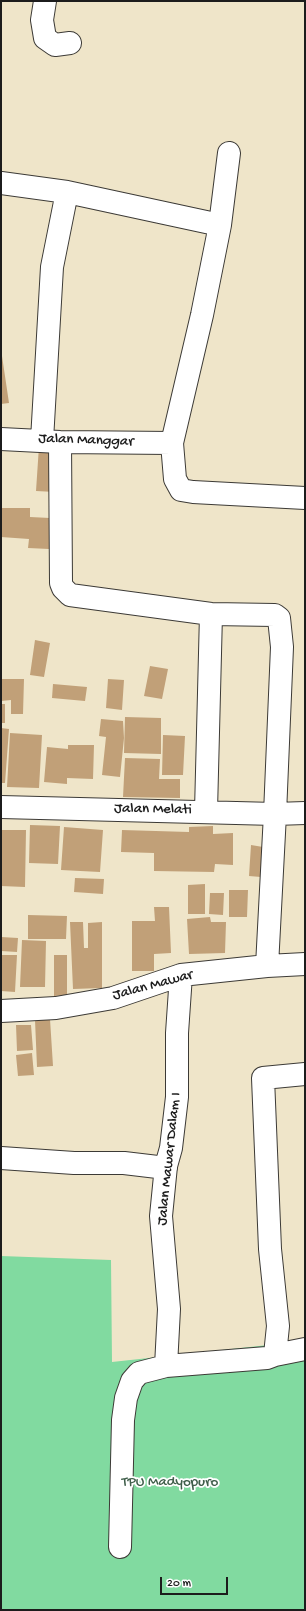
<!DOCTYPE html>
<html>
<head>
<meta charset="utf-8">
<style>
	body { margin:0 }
	#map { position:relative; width:306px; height:1611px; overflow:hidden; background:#efe5c9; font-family:"Gochi Hand",sans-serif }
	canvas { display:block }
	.frame { position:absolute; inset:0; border:2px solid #1c1c1c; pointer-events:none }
	.scale { position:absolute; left:160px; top:1577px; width:68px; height:18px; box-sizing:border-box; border:2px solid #1c1c1c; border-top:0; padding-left:5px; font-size:12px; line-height:14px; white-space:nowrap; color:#1c1c1c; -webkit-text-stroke:3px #fff; paint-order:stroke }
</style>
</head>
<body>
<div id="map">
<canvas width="306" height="1611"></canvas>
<div class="frame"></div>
<div class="scale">20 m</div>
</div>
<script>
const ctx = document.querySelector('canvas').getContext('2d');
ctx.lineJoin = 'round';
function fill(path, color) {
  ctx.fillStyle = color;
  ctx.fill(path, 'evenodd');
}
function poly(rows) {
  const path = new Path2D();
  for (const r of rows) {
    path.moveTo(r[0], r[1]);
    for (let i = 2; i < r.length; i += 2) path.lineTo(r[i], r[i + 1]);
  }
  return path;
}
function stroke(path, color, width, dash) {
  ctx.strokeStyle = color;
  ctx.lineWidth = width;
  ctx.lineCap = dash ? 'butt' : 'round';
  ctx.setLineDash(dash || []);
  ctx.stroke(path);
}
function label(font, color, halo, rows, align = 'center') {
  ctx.font = font + ' "Gochi Hand",sans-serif';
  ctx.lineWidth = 3.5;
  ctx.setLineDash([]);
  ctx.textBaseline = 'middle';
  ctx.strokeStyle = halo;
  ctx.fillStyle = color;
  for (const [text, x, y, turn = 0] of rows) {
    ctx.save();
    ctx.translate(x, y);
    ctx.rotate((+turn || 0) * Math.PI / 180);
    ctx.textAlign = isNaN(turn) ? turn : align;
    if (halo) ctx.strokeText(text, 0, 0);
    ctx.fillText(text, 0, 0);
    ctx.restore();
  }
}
fill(poly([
	[1,1256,111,1260,112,1362,305,1341,305,1610,1,1610]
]), '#81daa0');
fill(poly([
	[1,356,2,356,9,403,1,404],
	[39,446,58,447,55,492,36,491],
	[1,508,30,508,30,517,50,518,49,549,28,548,29,539,1,537],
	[35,640,50,643,44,677,30,675],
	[150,666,168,669,162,699,144,696],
	[1,679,24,679,23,714,11,714,11,700,1,701],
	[108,679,124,680,122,710,106,708],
	[53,684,87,687,85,701,52,698],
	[1,704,5,704,5,723,1,723],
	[125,717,161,718,161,754,124,753],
	[101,719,123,721,124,738,120,777,102,775,106,737,99,736],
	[1,728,9,729,5,783,1,783],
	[10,733,42,735,39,788,7,787],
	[163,735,185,736,183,775,162,775],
	[68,745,94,745,93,779,67,778,67,784,44,782,47,747,68,749],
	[125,758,160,759,159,779,180,779,180,798,123,797],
	[30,825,60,826,58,864,29,863],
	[213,826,213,834,233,833,233,865,215,864,214,872,154,871,154,853,121,852,122,830,189,832,189,827],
	[64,827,103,830,100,872,61,870],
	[1,830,26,830,25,887,1,886],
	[251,845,263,847,261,877,249,876],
	[75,878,104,879,103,894,74,892],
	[205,884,205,914,188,914,188,885],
	[229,890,248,890,247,917,229,917],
	[210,893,224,893,223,915,209,914],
	[154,907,169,907,171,953,154,954,154,971,132,971,132,921,155,921],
	[28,915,67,916,66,939,28,939],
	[210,917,211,922,226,922,225,953,189,954,187,919],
	[70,922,83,922,84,948,88,948,88,923,102,922,102,988,73,989],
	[1,937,18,938,17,952,1,951],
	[22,940,46,941,45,987,20,987],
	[1,955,17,955,15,992,1,991],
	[54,955,67,955,67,995,54,996],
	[50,1019,53,1066,37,1067,35,1020],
	[16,1025,31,1025,33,1050,17,1051],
	[32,1053,34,1075,18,1076,16,1055]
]), '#c1a078');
const street = poly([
	[45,1,42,20,45,38,55,45,70,43],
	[229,153,220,225,202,315,172,443,175,479,181,490,193,492,305,498],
	[1,183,67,192,220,225],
	[1,439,60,442,172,443],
	[42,440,52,267,67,192],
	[60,442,61,583,63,588,70,595,211,614,275,615,279,618,282,647,275,814,267,966],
	[1,807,275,814,305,813],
	[206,811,211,614],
	[1,1011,56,1008,113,998,181,975,267,966,305,964],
	[1,1158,74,1163,124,1163,166,1168],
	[275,1355,305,1349],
	[166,1366,169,1309,161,1216,166,1166,171,1148,177,1097,177,1033,181,975],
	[120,1547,123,1420,126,1398,132,1381,139,1373,166,1366,267,1358,275,1355,278,1326,270,1249,263,1078,305,1074]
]);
stroke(street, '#3c3a36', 24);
stroke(street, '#fff', 22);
label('15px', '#1c1c1c', '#fff', [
	["Jalan Manggar",86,441,2],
	["Jalan Melati",153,810,1],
	["Jalan Mawar",153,986,-15],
	["Jalan Mawar Dalam I",170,1159,-84]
]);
label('15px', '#3f5e4a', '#fff', [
	["TPU Madyopuro",170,1483]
]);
</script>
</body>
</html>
